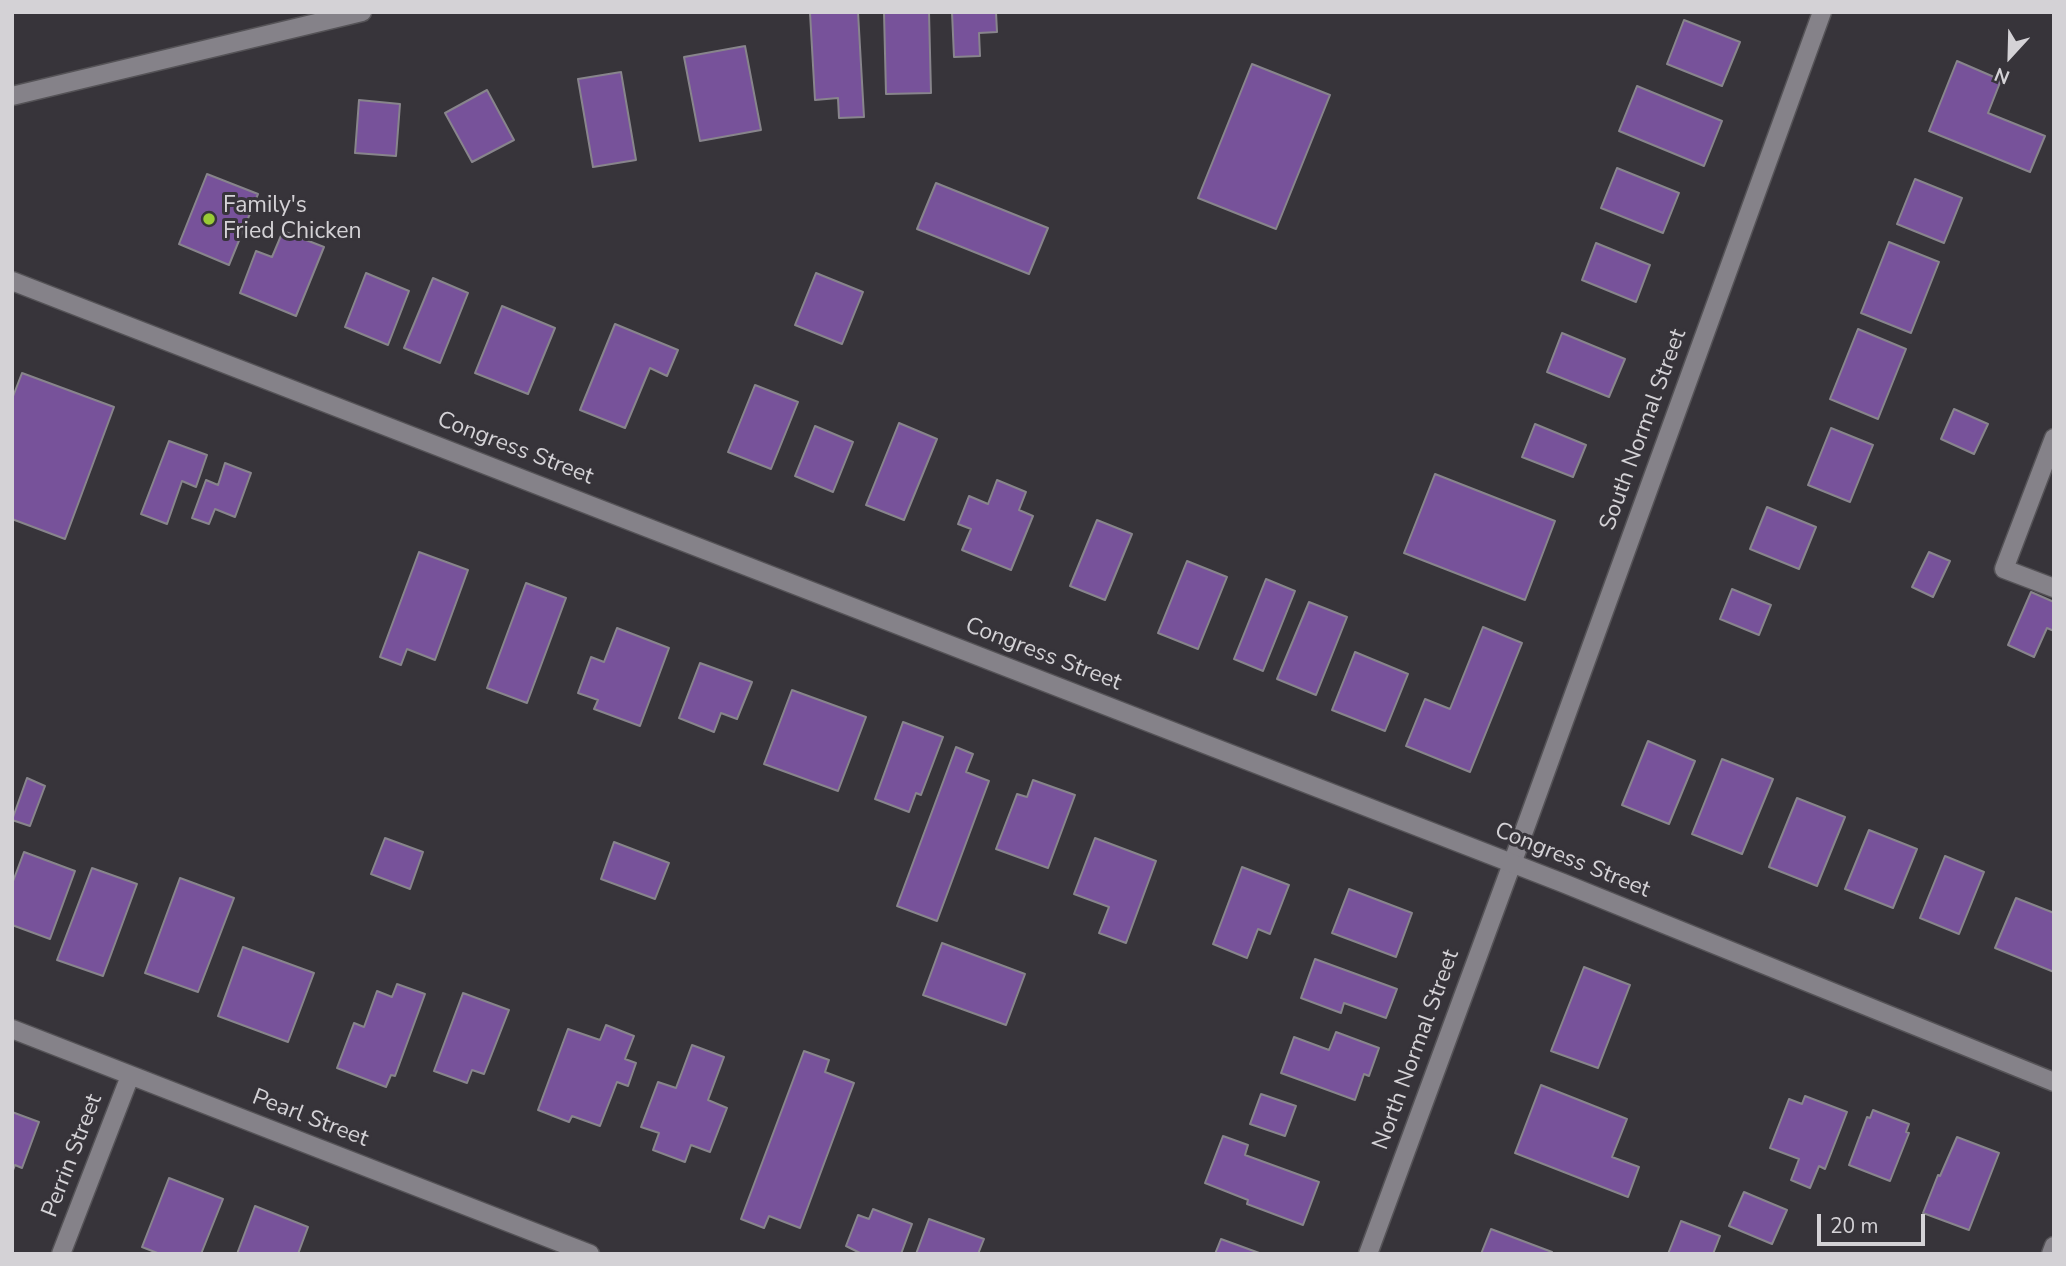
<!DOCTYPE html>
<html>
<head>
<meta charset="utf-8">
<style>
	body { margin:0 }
	#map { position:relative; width:2066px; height:1266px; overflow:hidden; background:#37343a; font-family:"Nunito Sans",sans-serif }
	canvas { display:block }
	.frame { position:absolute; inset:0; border:14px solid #d4d2d6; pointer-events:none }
	.north { position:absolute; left:1975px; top:21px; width:70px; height:70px; -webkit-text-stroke:5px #37343a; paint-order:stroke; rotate:202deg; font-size:19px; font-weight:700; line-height:28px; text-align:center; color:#d4d2d6 }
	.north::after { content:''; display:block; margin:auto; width:24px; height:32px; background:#d4d2d6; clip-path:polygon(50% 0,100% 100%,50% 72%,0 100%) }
	.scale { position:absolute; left:1817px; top:1214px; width:108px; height:32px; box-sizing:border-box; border:4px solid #d4d2d6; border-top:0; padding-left:9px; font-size:21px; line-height:24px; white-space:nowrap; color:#d4d2d6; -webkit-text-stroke:5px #37343a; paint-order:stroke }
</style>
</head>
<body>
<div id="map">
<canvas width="2066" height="1266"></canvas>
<div class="frame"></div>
<div class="north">N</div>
<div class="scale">20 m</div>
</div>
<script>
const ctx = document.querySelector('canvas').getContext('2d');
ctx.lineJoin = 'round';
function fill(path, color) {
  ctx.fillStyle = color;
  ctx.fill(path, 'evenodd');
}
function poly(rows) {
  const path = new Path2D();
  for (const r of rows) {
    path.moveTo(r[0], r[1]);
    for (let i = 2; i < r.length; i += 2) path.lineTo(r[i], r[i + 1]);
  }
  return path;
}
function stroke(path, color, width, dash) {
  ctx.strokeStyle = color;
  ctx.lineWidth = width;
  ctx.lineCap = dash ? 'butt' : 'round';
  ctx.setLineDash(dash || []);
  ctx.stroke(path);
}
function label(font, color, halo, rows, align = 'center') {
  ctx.font = font + ' "Nunito Sans",sans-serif';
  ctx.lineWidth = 6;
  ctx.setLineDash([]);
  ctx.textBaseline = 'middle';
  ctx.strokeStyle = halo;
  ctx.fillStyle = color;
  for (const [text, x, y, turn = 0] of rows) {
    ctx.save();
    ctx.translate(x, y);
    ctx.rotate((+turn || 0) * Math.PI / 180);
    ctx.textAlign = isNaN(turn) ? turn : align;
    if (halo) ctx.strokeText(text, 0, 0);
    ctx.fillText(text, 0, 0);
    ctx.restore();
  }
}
const building = poly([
	[858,12,864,117,839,118,838,98,815,100,810,13,858,12],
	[884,12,929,12,931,93,886,94,884,12],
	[952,12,996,12,997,32,979,33,980,56,954,57,952,12],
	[1684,20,1740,42,1722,86,1667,64,1684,20],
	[745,46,761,130,700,141,684,57,745,46],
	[1957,61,2001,80,1988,113,2045,136,2030,172,1929,131,1957,61],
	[1252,64,1330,95,1276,229,1198,198,1252,64],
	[621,72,636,160,593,167,578,79,621,72],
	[1637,86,1722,121,1704,166,1619,131,1637,86],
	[487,90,514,140,472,162,445,113,487,90],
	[359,100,400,104,396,156,355,153,359,100],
	[1617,168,1679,193,1663,233,1601,208,1617,168],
	[207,174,258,194,229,265,179,244,207,174],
	[1915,179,1962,198,1944,243,1897,224,1915,179],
	[936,183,1048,228,1029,274,917,229,936,183],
	[283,231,324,247,296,316,240,293,256,251,272,257,283,231],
	[1889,242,1939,262,1911,333,1861,313,1889,242],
	[1596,243,1650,265,1636,302,1582,280,1596,243],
	[366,273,409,291,388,345,345,327,366,273],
	[816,273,863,292,842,344,795,325,816,273],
	[433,278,468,293,440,363,404,348,433,278],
	[502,306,555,328,528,394,475,373,502,306],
	[615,324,678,350,667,376,650,368,625,428,580,410,615,324],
	[1858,329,1906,349,1878,419,1830,399,1858,329],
	[1562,333,1625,359,1609,397,1547,372,1562,333],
	[22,373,114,407,65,539,12,519,12,399,22,373],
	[755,385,798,402,771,469,728,452,755,385],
	[1954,409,1988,424,1974,454,1941,439,1954,409],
	[899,423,937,439,904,520,866,505,899,423],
	[1535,424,1586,445,1573,477,1522,457,1535,424],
	[815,426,853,442,833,492,795,476,815,426],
	[1831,428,1873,445,1850,502,1808,485,1831,428],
	[169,441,207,455,196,487,182,481,167,524,141,514,169,441],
	[225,463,251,473,235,517,215,509,209,524,192,518,206,480,218,485,225,463],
	[1435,474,1555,521,1525,600,1404,553,1435,474],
	[997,480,1026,492,1019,510,1033,516,1011,570,962,550,971,529,958,524,969,496,988,504,997,480],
	[1767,507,1816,527,1799,569,1750,549,1767,507],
	[1097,520,1132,534,1105,600,1070,586,1097,520],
	[419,552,468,570,435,660,407,649,401,665,380,657,419,552],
	[1929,552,1950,561,1933,597,1912,587,1929,552],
	[1187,561,1227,577,1198,649,1158,633,1187,561],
	[1266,579,1295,591,1263,671,1234,659,1266,579],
	[526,583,566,598,527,703,487,688,526,583],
	[1732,589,1771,605,1759,635,1720,619,1732,589],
	[2031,592,2054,602,2054,631,2047,628,2034,657,2008,645,2031,592],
	[1309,602,1347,617,1316,695,1277,679,1309,602],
	[1483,627,1522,643,1470,772,1406,746,1425,699,1450,709,1483,627],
	[617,628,669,648,640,726,594,709,598,700,578,693,591,657,604,662,617,628],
	[1355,652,1408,674,1385,731,1332,710,1355,652],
	[700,663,752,682,737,719,721,713,714,732,679,718,700,663],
	[792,690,866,717,838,791,764,764,792,690],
	[903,722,943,737,921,795,916,793,909,812,875,799,903,722],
	[1648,741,1695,761,1669,824,1622,805,1648,741],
	[956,747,973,754,966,772,989,781,937,921,897,906,956,747],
	[1722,759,1773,779,1742,854,1692,834,1722,759],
	[27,778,45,786,30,826,12,820,27,778],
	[1033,780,1075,795,1048,868,996,849,1017,794,1027,797,1033,780],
	[1797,798,1845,817,1817,886,1769,867,1797,798],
	[1869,830,1917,849,1893,908,1845,889,1869,830],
	[385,838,423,852,410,889,371,874,385,838],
	[1095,838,1156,861,1126,943,1099,933,1109,907,1074,894,1095,838],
	[614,842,669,863,655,899,601,879,614,842],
	[24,852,75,871,50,939,12,925,12,884,24,852],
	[1945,856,1984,872,1959,934,1920,918,1945,856],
	[1242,867,1289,885,1270,934,1258,929,1247,958,1213,944,1242,867],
	[92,868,137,884,103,976,57,960,92,868],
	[180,878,234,898,198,992,145,973,180,878],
	[1349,889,1412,913,1396,957,1332,933,1349,889],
	[2016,898,2054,913,2054,972,1995,948,2016,898],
	[942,943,1025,974,1006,1025,923,995,942,943],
	[243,947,314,973,288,1042,218,1016,243,947],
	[1315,959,1397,989,1386,1018,1344,1003,1341,1013,1301,998,1315,959],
	[1584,967,1630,985,1598,1068,1551,1051,1584,967],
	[397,984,425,994,395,1076,391,1075,386,1087,337,1068,354,1023,364,1027,377,991,392,997,397,984],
	[463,993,509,1010,484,1074,472,1070,467,1083,434,1071,463,993],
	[606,1025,634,1036,625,1059,636,1063,628,1086,617,1082,600,1126,572,1116,569,1122,538,1110,568,1029,600,1040,606,1025],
	[1336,1032,1379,1048,1369,1076,1364,1074,1355,1100,1281,1073,1294,1037,1329,1050,1336,1032],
	[692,1045,724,1057,708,1100,727,1108,710,1152,691,1145,685,1162,653,1150,659,1133,641,1127,658,1082,676,1088,692,1045],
	[804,1051,829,1060,825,1072,854,1083,800,1228,769,1216,764,1228,741,1219,804,1051],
	[1541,1085,1627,1119,1612,1157,1639,1167,1628,1197,1515,1153,1541,1085],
	[1261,1094,1296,1106,1285,1136,1250,1124,1261,1094],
	[1805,1096,1847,1112,1825,1169,1819,1166,1810,1188,1791,1180,1799,1159,1770,1148,1789,1099,1802,1104,1805,1096],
	[1873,1110,1909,1124,1906,1132,1909,1133,1890,1181,1849,1165,1867,1117,1870,1118,1873,1110],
	[12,1112,39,1122,22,1168,15,1165,12,1173,12,1112],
	[1223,1136,1248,1145,1245,1155,1319,1182,1303,1225,1247,1204,1248,1200,1205,1183,1223,1136],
	[1957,1137,1999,1153,1969,1230,1923,1213,1938,1175,1940,1176,1957,1137],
	[169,1178,223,1199,201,1254,160,1254,142,1247,169,1178],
	[1744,1192,1787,1210,1772,1244,1729,1226,1744,1192],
	[255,1206,308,1227,298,1254,237,1254,255,1206],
	[873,1209,912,1224,901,1254,862,1254,846,1246,858,1215,869,1219,873,1209],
	[929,1219,984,1239,978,1254,916,1254,929,1219],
	[1681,1221,1720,1236,1713,1254,1668,1254,1681,1221],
	[1491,1229,1552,1252,1552,1254,1481,1254,1491,1229],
	[1221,1239,1262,1254,1215,1254,1221,1239]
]);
fill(building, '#77529a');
stroke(building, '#88858c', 2);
const service = poly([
	[2054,438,2004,569,2054,588]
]);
const minor = poly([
	[12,1029,590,1254],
	[61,1254,130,1076],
	[1368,1254,1527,823,1822,12]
]);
const tertiary = poly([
	[12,281,1563,883,2054,1082],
	[2051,1254,2054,1246]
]);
const secondary = poly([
	[12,96,362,12]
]);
stroke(service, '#555357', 21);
stroke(minor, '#555357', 21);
stroke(tertiary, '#555357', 21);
stroke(secondary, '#555357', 21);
stroke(service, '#858289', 18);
stroke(minor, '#858289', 18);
stroke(tertiary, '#858289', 18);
stroke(secondary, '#858289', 18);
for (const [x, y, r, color] of [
	[209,219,7,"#99cb36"]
]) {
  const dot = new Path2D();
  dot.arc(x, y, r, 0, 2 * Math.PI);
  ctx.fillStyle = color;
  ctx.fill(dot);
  stroke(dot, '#37343a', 2.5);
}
label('23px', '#d4d2d6', '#37343a', [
	["Family's",223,206],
	["Fried Chicken",223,232]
], 'left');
label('23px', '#d4d2d6', '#37343a', [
	["South Normal Street",1644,430,-70],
	["Congress Street",515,449,21],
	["Congress Street",1043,655,21],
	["Congress Street",1572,861,22],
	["North Normal Street",1417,1050,-70],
	["Pearl Street",310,1119,21],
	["Perrin Street",73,1156,-69]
]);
</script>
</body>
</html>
